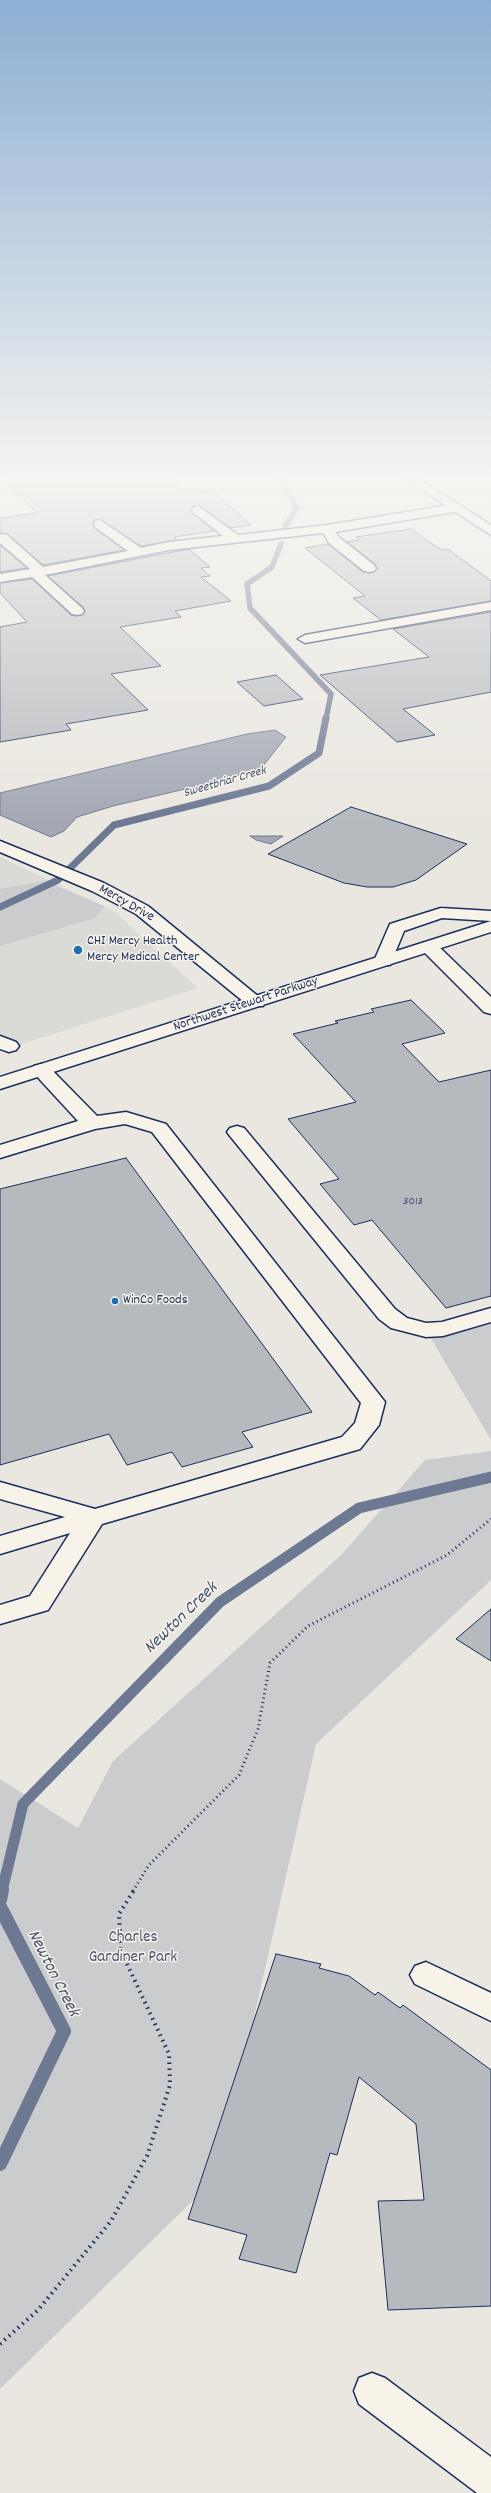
<!DOCTYPE html>
<html>
<head>
<meta charset="utf-8">
<style>
	body { margin:0 }
	canvas { display:block; background:#eae7e0 }
</style>
</head>
<body>
<canvas width="491" height="2493"></canvas>
<script>
const ctx = document.querySelector('canvas').getContext('2d');
ctx.lineJoin = 'round';
function fill(path, color) {
  ctx.fillStyle = color;
  ctx.fill(path, 'evenodd');
}
function poly(rows) {
  const path = new Path2D();
  for (const r of rows) {
    path.moveTo(r[0], r[1]);
    for (let i = 2; i < r.length; i += 2) path.lineTo(r[i], r[i + 1]);
  }
  return path;
}
function stroke(path, color, width, dash) {
  ctx.strokeStyle = color;
  ctx.lineWidth = width;
  ctx.lineCap = dash ? 'butt' : 'round';
  ctx.setLineDash(dash || []);
  ctx.stroke(path);
}
function label(font, color, halo, rows, align = 'center') {
  ctx.font = font + ' Dekko,sans-serif';
  ctx.lineWidth = 3;
  ctx.setLineDash([]);
  ctx.textBaseline = 'middle';
  ctx.strokeStyle = halo;
  ctx.fillStyle = color;
  for (const [text, x, y, turn = 0] of rows) {
    ctx.save();
    ctx.translate(x, y);
    ctx.rotate((+turn || 0) * Math.PI / 180);
    ctx.textAlign = isNaN(turn) ? turn : align;
    if (halo) ctx.strokeText(text, 0, 0);
    ctx.fillText(text, 0, 0);
    ctx.restore();
  }
}
fill(poly([
	[0,857,114,911,198,988,0,1051]
]), '#dadad6');
fill(poly([
	[44,881,104,906,95,918,0,946,0,889],
	[491,1311,491,1440,426,1330],
	[491,1451,491,1580,316,1744,218,2176,0,2389,0,1779,78,1828,113,1761,341,1555,425,1460]
]), '#cbcccd');
const water = poly([
	[275,730,286,737,263,766,232,778,113,806,77,817,64,831,51,837,0,815,0,793,247,734,275,730],
	[250,836,283,836,271,844,256,840,250,836]
]);
fill(water, '#a3a8b4');
stroke(water, '#6d7892', 1);
stroke(poly([
	[277,474,297,508,285,526],
	[281,544,272,567,247,584,250,608,331,694,326,719]
]), '#6d7892', 5.5);
stroke(poly([
	[0,907,58,880,114,825,269,786,319,753,326,718]
]), '#6d7892', 7);
stroke(poly([
	[2,1891,23,1804,220,1602,359,1508,491,1477]
]), '#6d7892', 11);
stroke(poly([
	[0,1900,2,1890],
	[0,1907,64,2031,0,2164]
]), '#6d7892', 14);
const building = poly([
	[57,474,163,474,185,492,213,491,251,525,231,528,198,505,193,506,191,511,214,531,174,537,177,540,141,546,100,519,94,521,94,528,124,550,43,565,8,534,0,533,0,518,37,513,4,481,57,474],
	[411,529,441,550,448,549,491,581,491,601,381,620,353,598,365,596,305,548,328,544,363,572,369,573,377,569,375,564,347,542,359,540,356,537,411,529],
	[0,545,27,568,0,572,0,545],
	[189,549,210,567,201,568,210,576,201,577,231,601,175,611,181,617,120,627,161,666,111,674,148,710,66,724,71,730,0,742,0,627,27,622,0,593,0,583,32,579,71,615,77,616,85,612,83,607,48,576,189,549],
	[491,612,491,692,403,709,435,735,397,742,320,675,429,657,393,629,491,612],
	[276,675,303,699,264,706,237,682,276,675],
	[351,807,467,844,416,880,393,887,367,887,344,883,268,854,351,807],
	[411,1000,445,1033,402,1044,439,1082,491,1070,491,1296,446,1308,372,1220,354,1225,320,1184,339,1179,288,1119,356,1102,293,1034,338,1023,335,1021,374,1012,371,1009,411,1000],
	[126,1158,312,1412,242,1432,253,1447,182,1467,172,1452,127,1465,109,1434,0,1465,0,1189,126,1158],
	[491,1609,491,1661,456,1639,491,1609],
	[276,1954,321,1964,319,1968,349,1976,375,1995,378,1992,400,2008,403,2005,491,2070,491,2306,388,2310,378,2201,424,2200,416,2124,359,2077,337,2155,330,2153,296,2273,239,2259,247,2235,188,2219,276,1954]
]);
fill(building, '#b6babf');
stroke(building, '#1b2f5e', 1);
const minor = poly([
	[456,504,462,508,460,511,335,532,340,538,374,565,376,568,374,571,369,572,364,571,330,544,323,533,169,550,45,575,82,608,84,611,82,614,77,615,72,614,32,577,0,582,0,574,30,569,0,543,0,535,2,534,7,535,43,567,128,551,95,527,94,524,95,521,100,520,141,548,169,542,223,536,194,513,192,510,194,507,198,506,238,535,327,525,456,504],
	[491,602,491,610,305,643,298,639,305,635,491,602],
	[0,841,104,883,148,906,265,1002,263,1006,249,1006,136,914,92,891,0,852,0,841],
	[441,908,491,911,491,921,442,918,404,931,390,965,376,965,374,961,390,924,441,908],
	[429,942,435,943,491,997,491,1014,484,1012,423,951,420,947,423,943,429,942],
	[0,1036,16,1042,19,1046,16,1050,9,1052,0,1049,0,1036],
	[41,1064,48,1066,97,1116,126,1112,166,1124,385,1402,379,1425,360,1449,102,1524,48,1610,0,1624,0,1605,30,1596,70,1533,0,1554,0,1536,65,1517,0,1499,0,1482,95,1509,342,1437,355,1423,361,1403,152,1132,125,1124,95,1129,0,1158,0,1145,78,1121,31,1070,34,1066,41,1064],
	[237,1126,244,1128,395,1309,407,1318,426,1323,442,1322,491,1308,491,1322,443,1336,426,1337,391,1328,379,1319,230,1136,227,1132,230,1128,237,1126],
	[426,1962,491,1993,491,2021,415,1984,410,1975,415,1966,426,1962],
	[372,2373,385,2378,491,2457,491,2493,477,2493,359,2404,354,2391,359,2378,372,2373]
]);
const major = poly([
	[397,474,411,474,491,525,491,535,397,474],
	[491,921,491,932,0,1089,0,1077,491,921]
]);
stroke(minor, '#1b2f5e', 3);
stroke(major, '#1b2f5e', 3);
stroke(poly([
	[133,1891,149,1865,239,1775,258,1729,270,1663,308,1626,447,1555,491,1519]
]), '#1b2f5e', 3, [1, 3.5]);
stroke(poly([
	[0,2344,38,2310,111,2221,147,2156,170,2085,169,2054,121,1951,119,1914,134,1890]
]), '#1b2f5e', 4, [1.5, 4.5]);
fill(minor, '#f7f3e8');
fill(major, '#f7f3e8');
const sky = ctx.createLinearGradient(0, 0, 0, 823);
sky.addColorStop(0, '#8cafd3');
sky.addColorStop(0.58, '#f6f4f1');
sky.addColorStop(1, '#f6f4f100');
ctx.fillStyle = sky;
ctx.fillRect(0, 0, 491, 823);
for (const [x, y, r, color] of [
	[78,950,5,"#1f6fb2"],
	[115,1301,4,"#1f6fb2"]
]) {
  const dot = new Path2D();
  dot.arc(x, y, r, 0, 2 * Math.PI);
  ctx.fillStyle = color;
  ctx.fill(dot);
  stroke(dot, '#f7f3e8', 1.5);
}
label('12px', '#425276', null, [
	["3013",413,1202]
]);
label('italic 13px', '#445378', '#f7f3e8', [
	["Sweetbriar Creek",225,783,-16]
]);
label('14px', '#1b2f5e', '#f7f3e8', [
	["Mercy Drive",126,904,30],
	["Northwest Stewart Parkway",246,1005,-18]
]);
label('14px', '#1b2f5e', '#f7f3e8', [
	["CHI Mercy Health",87,942],
	["Mercy Medical Center",87,958],
	["WinCo Foods",123,1301]
], 'left');
label('17px', '#47567a', '#f7f3e8', [
	["Charles",133,1939],
	["Gardiner Park",133,1959]
]);
label('italic 18px', '#445378', '#f7f3e8', [
	["Newton Creek",182,1619,-44],
	["Newton Creek",52,1974,63]
]);
</script>
</body>
</html>
